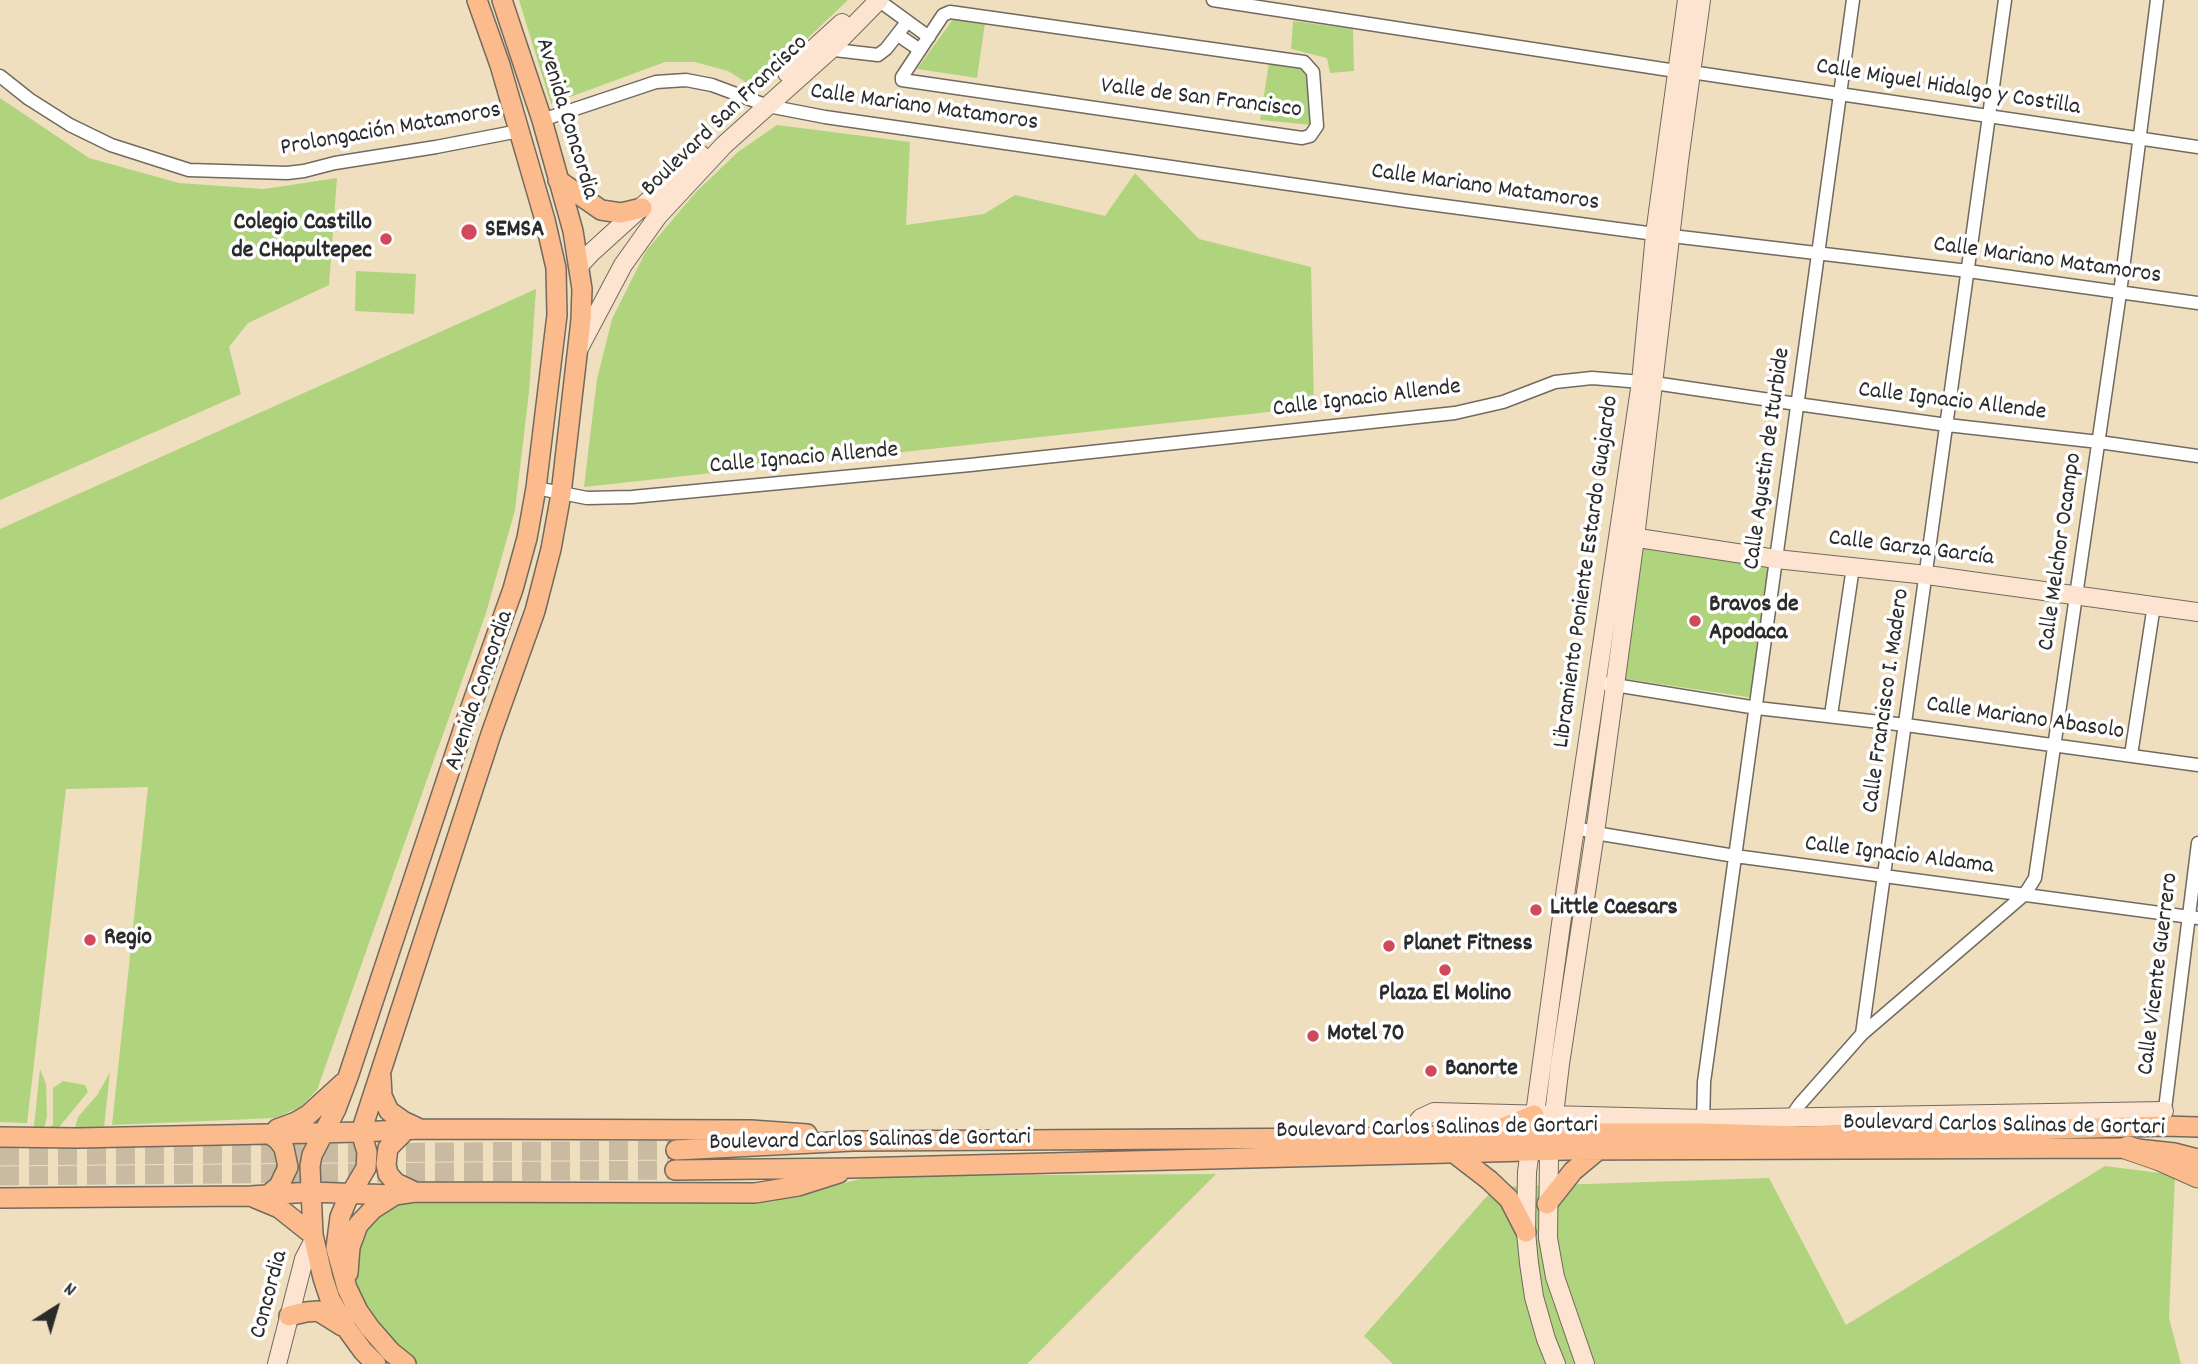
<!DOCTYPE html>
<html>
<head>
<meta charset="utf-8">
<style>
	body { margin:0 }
	#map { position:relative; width:2198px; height:1364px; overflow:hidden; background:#efdfbf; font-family:Dekko,sans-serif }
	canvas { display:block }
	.north { position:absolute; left:21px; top:1273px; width:70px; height:70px; -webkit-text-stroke:5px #fff; paint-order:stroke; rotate:37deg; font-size:19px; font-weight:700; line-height:28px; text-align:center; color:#2b2b2b }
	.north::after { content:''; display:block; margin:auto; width:24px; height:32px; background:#2b2b2b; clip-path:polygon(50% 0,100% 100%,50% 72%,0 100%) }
</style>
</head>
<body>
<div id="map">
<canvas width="2198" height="1364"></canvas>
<div class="north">N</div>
</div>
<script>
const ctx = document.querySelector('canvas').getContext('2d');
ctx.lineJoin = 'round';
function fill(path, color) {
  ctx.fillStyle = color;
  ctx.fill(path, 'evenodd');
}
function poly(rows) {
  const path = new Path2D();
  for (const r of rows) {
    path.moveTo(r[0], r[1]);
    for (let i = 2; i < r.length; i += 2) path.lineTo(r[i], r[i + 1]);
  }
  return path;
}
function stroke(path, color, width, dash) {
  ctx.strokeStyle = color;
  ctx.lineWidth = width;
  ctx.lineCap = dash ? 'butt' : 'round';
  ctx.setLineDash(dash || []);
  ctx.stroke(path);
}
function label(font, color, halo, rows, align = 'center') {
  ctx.font = font + ' Dekko,sans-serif';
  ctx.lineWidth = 7;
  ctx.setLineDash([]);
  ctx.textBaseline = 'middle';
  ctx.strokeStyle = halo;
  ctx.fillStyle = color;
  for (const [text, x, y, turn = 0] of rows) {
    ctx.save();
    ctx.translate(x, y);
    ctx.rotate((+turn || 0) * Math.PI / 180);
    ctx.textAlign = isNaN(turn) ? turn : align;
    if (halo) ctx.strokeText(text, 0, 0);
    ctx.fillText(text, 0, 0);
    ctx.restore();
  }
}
fill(poly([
	[519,0,848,0,755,88,728,71,695,62,665,62,551,104],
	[956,15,985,23,977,78,917,69],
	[1293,21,1353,29,1354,71,1330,73,1327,58,1291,49],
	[1269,63,1307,69,1312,125,1260,120],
	[0,98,89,158,179,183,264,189,337,178,329,285,248,323,229,347,241,394,0,500],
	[777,125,910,142,906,225,984,214,1015,195,1105,216,1135,173,1199,239,1311,267,1314,407,584,487,597,379,612,319,646,251,696,192,738,152],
	[356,271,416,274,414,314,355,311],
	[536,289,529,392,515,510,486,613,317,1090,300,1107,275,1118,112,1125,148,787,66,789,27,1123,0,1122,0,529],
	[1638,545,1769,564,1754,698,1620,678],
	[40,1069,46,1084,47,1116,45,1125,36,1136,33,1136],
	[110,1072,103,1137,79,1132,75,1128,78,1117,98,1094],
	[63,1081,85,1085,88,1092,55,1132,51,1128,53,1124,53,1088],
	[2105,1166,2175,1175,2169,1318,2181,1364,1393,1364,1364,1336,1495,1187,1769,1178,1846,1325],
	[1216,1174,1027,1364,417,1364,392,1344,372,1318,359,1292,353,1267,364,1226,383,1211,405,1202,775,1199,874,1176]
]), '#afd47d');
stroke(poly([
	[0,1156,676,1150],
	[0,1176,675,1170]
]), '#c8bba1', 19, [19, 10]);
const street = poly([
	[878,0,929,37],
	[1213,0,1676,71],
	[950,12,1304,62,1313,72,1317,126,1310,136,1302,138,902,80,902,77,943,15,950,12],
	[898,35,920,50],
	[826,49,878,55,886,49,907,22],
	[1691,72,2198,147],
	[0,76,29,99,70,125,111,145,189,170,287,173,304,171,335,163,436,147,519,131],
	[542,120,656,82,686,80,712,85,768,106,825,117,1407,201,1655,234,1968,271,2198,303],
	[536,488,587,498,632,497,970,465,1455,413,1503,402,1555,382,1592,378,1654,383,1797,404,1947,425,2099,442,2198,456],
	[1596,682,1757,708,1906,725,2198,765],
	[1831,715,1853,567],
	[2131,755,2154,605],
	[1575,827,1595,833,1735,856,2198,918],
	[1862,1034,2005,0],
	[2164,1117,2198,843],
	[1788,1121,1800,1104,1862,1034,2025,894,2035,878,2120,293,2157,0],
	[1703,1125,1704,1082,1853,0]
]);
const secondary = poly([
	[787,73,842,23],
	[579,266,592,252,700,154],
	[578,350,623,265,658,216,724,145,830,50,879,0],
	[1625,536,1776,559,1927,575,2198,612],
	[1406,1136,1421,1118,1434,1112,1703,1119,2164,1111],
	[277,1364,304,1259,314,1240],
	[1556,1364,1546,1339,1534,1297,1529,1263,1526,1232,1527,1172,1564,902,1641,382,1655,234,1687,0],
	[1585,1364,1555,1277,1548,1238,1549,1157,1560,1064,1595,833,1635,538,1679,161,1701,0]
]);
const primary = poly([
	[558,180,601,210,621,213,642,208],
	[381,1077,382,1096,389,1111,403,1121,420,1129],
	[277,1129,296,1122,308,1115,343,1083],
	[1499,1129,1534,1115],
	[406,1130,388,1148,386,1164,388,1174,396,1183,415,1192],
	[0,1137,78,1138,361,1132,420,1129,751,1130,807,1134],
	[676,1150,853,1141,1353,1138,1551,1133,1703,1133,1803,1136,2164,1126,2198,1127],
	[1454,1153,1489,1180,1509,1199,1526,1232],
	[675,1170,853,1168,1567,1150,2128,1148,2174,1153,2198,1159],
	[268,1195,279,1186,288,1167,284,1148,278,1140,270,1134],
	[0,1198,251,1196,310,1192,395,1195,415,1192,755,1193,798,1186,839,1173],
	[255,1198,279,1208,313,1235],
	[1547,1204,1573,1171,1597,1151],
	[348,1273,350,1247,358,1225,373,1209,395,1195],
	[289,1316,306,1312,318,1311,342,1326],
	[376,1364,363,1351,347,1329,330,1299,323,1278,313,1235,310,1166,312,1155,336,1109,348,1077,466,721,513,589,527,538,536,488,557,315,556,268,545,220,500,65,477,0],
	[406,1364,391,1352,370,1328,358,1311,347,1288,336,1248,340,1217,347,1200,366,1168,367,1152,361,1132,491,734,535,611,551,549,561,494,581,320,582,289,573,231,542,120,502,0]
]);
const highway = poly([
	[2128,1148,2160,1159,2198,1176]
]);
stroke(street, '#706a5f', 15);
stroke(secondary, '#706a5f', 20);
stroke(primary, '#706a5f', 22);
stroke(highway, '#706a5f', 25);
stroke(street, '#fff', 12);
stroke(secondary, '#fde4d1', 18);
stroke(primary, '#fbbb8d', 19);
stroke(highway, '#fbbb8d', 23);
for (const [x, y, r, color] of [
	[469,232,9,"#d1495b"],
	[386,239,7,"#d1495b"],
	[1695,621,7,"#d1495b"],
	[1536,910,7,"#d1495b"],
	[90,940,7,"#d1495b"],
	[1389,946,7,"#d1495b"],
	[1445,970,7,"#d1495b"],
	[1313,1036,7,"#d1495b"],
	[1431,1071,7,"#d1495b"]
]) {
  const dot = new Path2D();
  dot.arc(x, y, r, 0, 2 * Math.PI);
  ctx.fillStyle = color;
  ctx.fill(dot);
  stroke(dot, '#fff', 2.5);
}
label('24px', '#2b2b2b', '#fff', [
	["Calle Miguel Hidalgo y Costilla",1948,89,9],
	["Valle de San Francisco",1201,100,7],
	["Calle Mariano Matamoros",924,109,8],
	["Boulevard San Francisco",726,117,-44],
	["Avenida Concordia",565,119,73],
	["Prolongación Matamoros",391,131,-10],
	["Calle Mariano Matamoros",1485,189,8],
	["Calle Mariano Matamoros",2047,262,8],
	["Calle Ignacio Allende",1367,400,-7],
	["Calle Ignacio Allende",1952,403,7],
	["Calle Agustin de Iturbide",1769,459,-82],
	["Calle Ignacio Allende",804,460,-5],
	["Calle Garza García",1911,550,7],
	["Calle Melchor Ocampo",2062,552,-82],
	["Libramiento Poniente Estardo Guajardo",1588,572,-82],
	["Avenida Concordia",481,691,-71],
	["Calle Francisco I. Madero",1888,701,-82],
	["Calle Mariano Abasolo",2025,720,8],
	["Calle Ignacio Aldama",1899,857,7],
	["Calle Vicente Guerrero",2160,974,-83],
	["Boulevard Carlos Salinas de Gortari",2004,1127,1],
	["Boulevard Carlos Salinas de Gortari",1437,1130,-1],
	["Boulevard Carlos Salinas de Gortari",870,1142,-1],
	["Concordia",271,1295,-75]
]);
label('bold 24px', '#2b2b2b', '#fff', [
	["Colegio Castillo",372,225,"right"],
	["de CHapultepec",372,253,"right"],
	["SEMSA",485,232],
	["Bravos de",1709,607],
	["Apodaca",1709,635],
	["Little Caesars",1550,910],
	["Regio",104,940],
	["Planet Fitness",1403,946],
	["Plaza El Molino",1445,996,"center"],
	["Motel 70",1327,1036],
	["Banorte",1445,1071]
], 'left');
</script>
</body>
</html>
